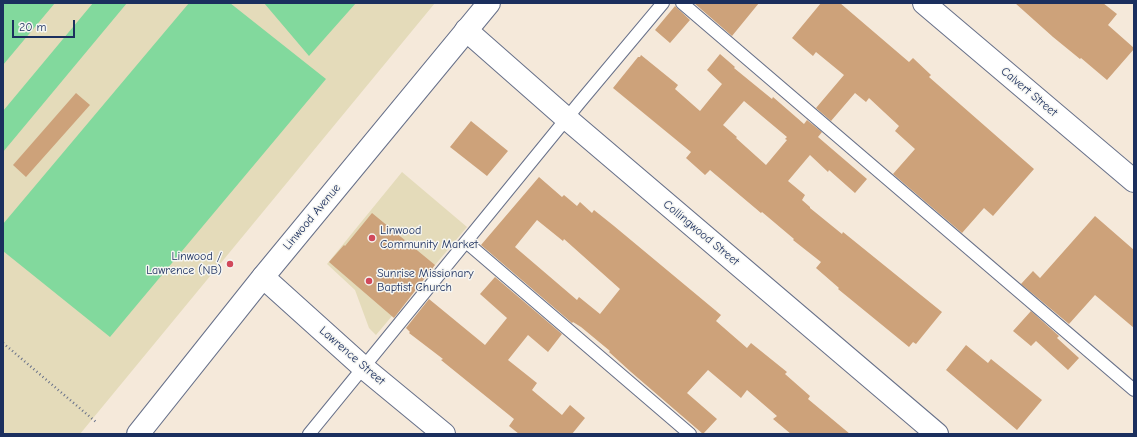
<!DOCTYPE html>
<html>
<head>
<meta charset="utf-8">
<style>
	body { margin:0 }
	#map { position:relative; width:1137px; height:437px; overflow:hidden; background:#f5e9da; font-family:"Comic Neue",sans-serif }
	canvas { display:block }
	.frame { position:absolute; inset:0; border:4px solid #1b2f5e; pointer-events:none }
	.scale { position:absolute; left:12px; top:20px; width:63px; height:18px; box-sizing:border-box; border:2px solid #1b2f5e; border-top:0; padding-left:5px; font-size:12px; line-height:14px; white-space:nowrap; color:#1b2f5e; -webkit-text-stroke:3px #f6f6f2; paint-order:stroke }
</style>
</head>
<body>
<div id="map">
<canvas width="1137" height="437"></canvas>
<div class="frame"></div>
<div class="scale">20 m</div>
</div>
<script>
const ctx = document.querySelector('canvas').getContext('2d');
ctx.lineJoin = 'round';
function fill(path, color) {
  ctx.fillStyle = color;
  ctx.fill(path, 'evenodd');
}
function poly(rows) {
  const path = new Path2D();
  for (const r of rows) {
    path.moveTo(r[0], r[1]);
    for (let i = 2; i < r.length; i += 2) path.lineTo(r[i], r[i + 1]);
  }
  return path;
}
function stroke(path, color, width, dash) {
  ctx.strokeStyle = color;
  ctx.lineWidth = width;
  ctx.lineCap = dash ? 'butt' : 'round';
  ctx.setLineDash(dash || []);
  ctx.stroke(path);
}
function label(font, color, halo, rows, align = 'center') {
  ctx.font = font + ' "Comic Neue",sans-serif';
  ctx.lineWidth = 3;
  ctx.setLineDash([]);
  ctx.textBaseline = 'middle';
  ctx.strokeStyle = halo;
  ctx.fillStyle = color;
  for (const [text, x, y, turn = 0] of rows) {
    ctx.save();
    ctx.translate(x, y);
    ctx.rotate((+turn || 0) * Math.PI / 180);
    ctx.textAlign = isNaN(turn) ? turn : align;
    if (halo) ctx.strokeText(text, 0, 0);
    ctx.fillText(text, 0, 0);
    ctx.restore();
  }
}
fill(poly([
	[3,3,435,3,80,434,3,434],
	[402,172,467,227,376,335,369,328,355,290,327,264]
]), '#e4dbba');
fill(poly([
	[3,3,55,3,3,65],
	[93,3,127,3,3,152,3,111],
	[189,3,230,3,326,79,110,337,3,251,3,224],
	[264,3,356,3,309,56]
]), '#82d99d');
fill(poly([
	[694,3,759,3,732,36],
	[821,3,840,3,909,62,913,58,931,75,929,77,1034,169,993,216,984,208,962,233,893,174,915,149,895,131,899,126,869,98,866,102,855,93,831,121,816,108,844,75,816,52,813,56,792,38],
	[1015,3,1103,3,1117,14,1108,25,1134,48,1134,49,1107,80,1081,58,1080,59,1053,37],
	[675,6,690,20,670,43,655,30],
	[720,54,735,67,734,68,772,99,773,97,804,124,807,120,822,132,818,137,867,179,855,193,829,170,828,172,810,155,788,181,805,195,802,200,810,207,810,208,842,234,843,232,942,312,916,344,913,342,909,347,838,289,839,288,816,268,821,262,793,240,794,239,762,212,761,213,710,170,705,175,686,158,691,152,613,88,638,57,640,57,641,55,678,85,675,89,700,111,722,84,707,70],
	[744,101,787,137,785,139,787,140,766,165,736,138,737,137,723,125],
	[76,93,90,105,26,177,13,165],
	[471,121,508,151,487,176,450,147],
	[539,177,562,197,564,195,577,206,580,202,592,213,594,210,614,226,721,315,716,321,747,348,751,343,787,372,785,374,810,396,808,399,850,434,791,434,773,419,777,416,747,390,741,398,708,370,687,393,717,419,703,434,631,372,609,352,610,351,581,327,573,322,572,323,481,245],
	[537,220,563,241,564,239,620,289,600,314,579,297,577,300,515,247],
	[372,213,435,265,394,318,329,262,344,245,345,246],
	[1095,216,1134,250,1134,328,1095,295,1069,324,1021,284,1033,271,1040,278],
	[495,277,562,334,548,352,528,335,508,360,537,383,532,390,562,415,570,405,585,418,572,434,519,434,509,426,514,419,441,360,443,359,409,333,410,332,406,328,429,299,485,345,507,318,480,294],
	[1031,311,1059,336,1057,338,1079,358,1068,370,1036,341,1031,346,1013,331],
	[966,345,988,363,991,359,1042,400,1017,430,946,370]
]), '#cda27a');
const service = poly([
	[682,3,1134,390],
	[466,242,690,434],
	[309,434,580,102,663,3]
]);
const minor = poly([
	[466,30,566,118,937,434],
	[263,277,364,368,444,434]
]);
const tertiary = poly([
	[924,3,1134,181],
	[138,434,263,277,489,3]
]);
stroke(service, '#677089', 14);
stroke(minor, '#677089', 24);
stroke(tertiary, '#677089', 24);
stroke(poly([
	[3,343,96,422]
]), '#677089', 2.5, [1, 3]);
stroke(service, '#fff', 12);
stroke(minor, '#fff', 22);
stroke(tertiary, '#fff', 22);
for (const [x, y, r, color] of [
	[372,238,4,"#d1495b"],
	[230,264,4,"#d1495b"],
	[369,281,4,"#d1495b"]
]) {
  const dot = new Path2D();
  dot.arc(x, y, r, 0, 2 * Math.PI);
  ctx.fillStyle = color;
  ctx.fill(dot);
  stroke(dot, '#f6f6f2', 1.5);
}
label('12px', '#1b2f5e', '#f6f6f2', [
	["Calvert Street",1029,92,40],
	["Linwood Avenue",312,217,-50],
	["Collingwood Street",701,233,40],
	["Lawrence Street",352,356,41]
]);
label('12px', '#1b2f5e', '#f6f6f2', [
	["Linwood",380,231],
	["Community Market",380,245],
	["Linwood /",222,257,"right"],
	["Lawrence (NB)",222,271,"right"],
	["Sunrise Missionary",377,274],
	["Baptist Church",377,288]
], 'left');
</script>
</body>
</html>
